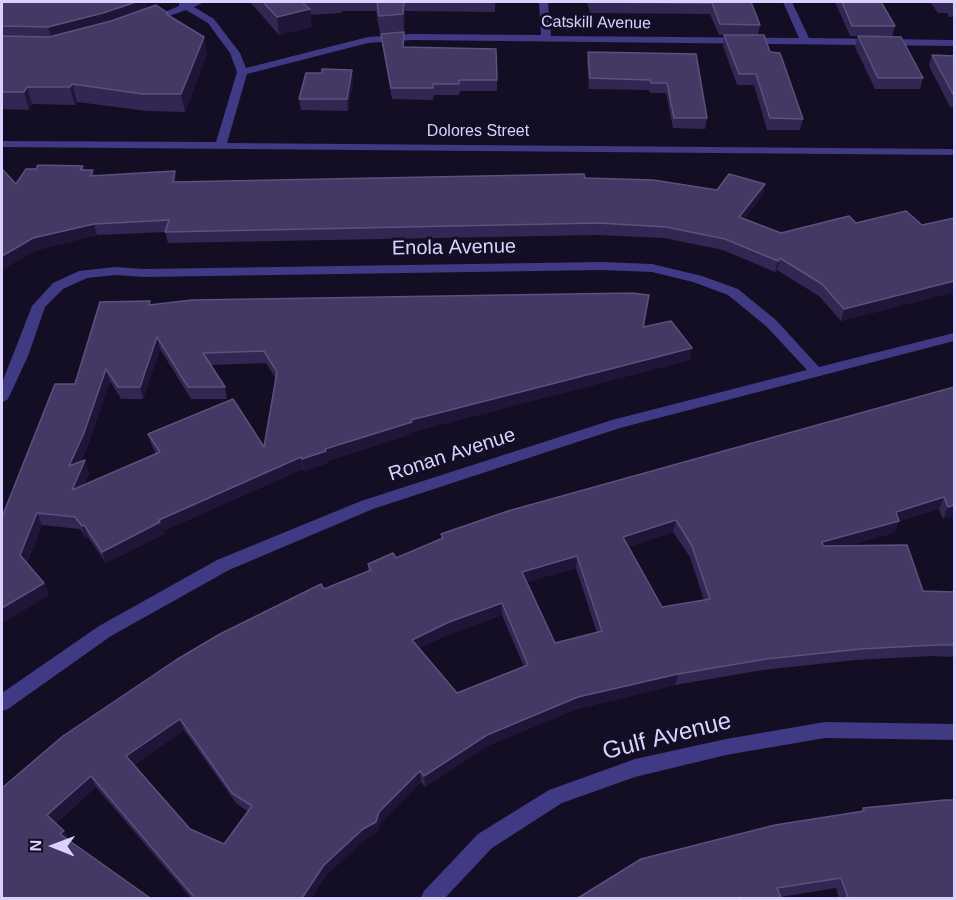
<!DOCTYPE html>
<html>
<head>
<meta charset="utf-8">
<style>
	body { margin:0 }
	#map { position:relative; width:956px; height:900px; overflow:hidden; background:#130e24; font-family:Helvetica,sans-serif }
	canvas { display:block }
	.frame { position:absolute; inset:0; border:3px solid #d9d1ff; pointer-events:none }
	.north { position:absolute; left:24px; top:816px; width:60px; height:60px; -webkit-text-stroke:4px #130e24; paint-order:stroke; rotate:271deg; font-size:16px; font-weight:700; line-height:24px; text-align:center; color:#d9d1ff }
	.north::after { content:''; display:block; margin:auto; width:21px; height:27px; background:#d9d1ff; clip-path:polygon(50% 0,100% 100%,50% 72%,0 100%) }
</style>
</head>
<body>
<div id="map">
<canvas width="956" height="900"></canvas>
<div class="frame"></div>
<div class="north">N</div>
</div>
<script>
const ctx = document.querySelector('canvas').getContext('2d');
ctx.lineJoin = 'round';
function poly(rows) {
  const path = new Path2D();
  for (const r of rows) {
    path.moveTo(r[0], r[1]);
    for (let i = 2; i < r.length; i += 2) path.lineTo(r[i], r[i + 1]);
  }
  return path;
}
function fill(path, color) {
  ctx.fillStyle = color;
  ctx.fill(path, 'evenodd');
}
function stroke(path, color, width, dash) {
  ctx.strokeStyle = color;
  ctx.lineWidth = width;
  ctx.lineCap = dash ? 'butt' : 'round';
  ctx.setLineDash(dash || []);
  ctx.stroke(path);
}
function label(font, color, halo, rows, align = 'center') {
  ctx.font = font + ' Helvetica,sans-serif';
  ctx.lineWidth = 6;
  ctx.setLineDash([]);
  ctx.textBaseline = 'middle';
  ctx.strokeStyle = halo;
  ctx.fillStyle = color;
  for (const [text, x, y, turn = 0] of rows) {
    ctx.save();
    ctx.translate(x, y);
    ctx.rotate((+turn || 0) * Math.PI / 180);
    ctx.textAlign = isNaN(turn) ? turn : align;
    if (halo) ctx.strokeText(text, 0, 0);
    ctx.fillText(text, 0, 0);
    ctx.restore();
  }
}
fill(poly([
	[179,2,204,2,194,7,214,19,240,53,246,68,368,37,412,34,541,35,539,2,548,2,551,36,799,38,783,2,792,2,809,38,954,40,954,46,412,40,368,43,247,74,227,143,954,149,954,155,2,147,2,141,216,142,237,72,230,53,208,23,186,10,150,23,145,20,179,6,179,2],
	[602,262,652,264,702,276,738,289,776,320,819,367,954,333,954,341,620,428,373,509,229,570,111,636,8,709,2,711,2,693,99,626,217,560,361,501,612,420,807,370,766,326,728,295,693,282,652,272,602,270,144,277,115,275,87,278,63,289,45,307,28,356,9,397,7,400,2,402,2,383,32,306,53,283,79,271,115,267,144,269,602,262],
	[825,722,954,724,954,740,825,738,726,755,635,777,562,803,492,848,445,898,421,898,424,891,478,834,549,790,635,759,726,739,825,722]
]), '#403983');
fill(poly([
	[2,2,145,2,147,9,169,16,207,54,185,112,147,111,77,102,75,105,32,104,29,110,2,109],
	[250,2,495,2,495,12,405,11,404,32,404,47,497,80,497,91,460,91,459,95,434,95,433,100,392,99,382,44,382,34,380,34,376,11,342,11,342,13,310,15,312,27,279,35],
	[587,2,751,2,760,25,758,35,770,52,803,119,800,130,767,130,754,85,737,85,723,46,724,35,719,35,710,14,590,13],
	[835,2,881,2,895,26,892,37,923,78,920,89,875,89,855,47,858,36,850,36],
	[930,2,954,2,954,17,949,17,947,13,938,13],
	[588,52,696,54,707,118,705,129,673,128,666,93,650,93,649,90,589,89,587,62],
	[932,55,954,56,954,107,950,107,929,66],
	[353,81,348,111,301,110,299,99],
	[83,166,84,170,93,170,94,175,177,182,585,178,717,190,765,184,763,195,744,219,781,233,856,223,922,225,954,218,954,292,841,321,819,296,777,270,775,272,723,250,664,238,597,235,168,243,165,232,97,235,37,250,16,184,36,169],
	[151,305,647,307,644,327,690,360,412,432,412,434,327,461,328,463,304,471,303,469,163,531,164,534,106,563,88,537,86,538,80,529,42,525,27,563,44,583,49,595,2,623,75,384],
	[160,349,191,399,227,399,225,387,210,365,266,363,276,379,264,447,148,434,152,446,156,454,84,485,89,472,81,461,88,445,110,381,121,399,143,399],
	[954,387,954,516,943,519,939,509,899,521,894,533,847,546,923,591,954,592,954,657,931,656,855,660,763,670,675,685,577,709,487,746,425,787,421,782,380,823,377,832,364,840,326,875,311,898,191,898,96,787,56,823,70,841,151,898,2,898,2,788,324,589,368,571,368,564,396,558,441,539,441,534],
	[673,532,690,557,704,600,662,607,628,547],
	[576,568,597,633,555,643,527,582],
	[502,615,524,667,457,693,419,648,450,634],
	[184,730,236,803,248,812,224,844,190,829,134,765],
	[863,808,954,898,839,898,836,888,780,897,781,898,578,898,861,812]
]), '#322752');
fill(poly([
	[136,2,145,2,148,15,53,44,48,27],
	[404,2,405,11,404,32,403,14],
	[310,9,312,27,279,35,277,17],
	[204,37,207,54,185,112,181,94],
	[352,70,353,81,348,111,347,99],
	[72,84,77,102,75,105,70,87],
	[27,87,32,104,29,110,24,92],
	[175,171,177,182,173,182],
	[765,184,763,195,737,229,739,217],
	[94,224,97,235,37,250,2,270,2,256,33,238],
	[780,258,777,270,775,272,778,261],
	[954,281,954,292,841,321,844,309],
	[157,337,160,349,143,399,140,387],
	[692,348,690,360,412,432,412,434,327,461,328,463,304,471,302,459,325,449,411,420],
	[106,369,110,381,88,445,73,478,69,466],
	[301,457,303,469,163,531,164,534,106,563,102,552,159,520],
	[85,460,89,472,77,502,72,490],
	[944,497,939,509,899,521,894,533,818,554,822,542,896,512],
	[954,505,954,516,943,519,948,507],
	[37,513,42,525,25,567,20,555],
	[676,520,673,532,621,549,623,537],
	[84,525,88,537,86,538,82,526],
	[577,556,576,568,521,584,522,572],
	[44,583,49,595,2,623,2,608],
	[502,603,502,615,450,634,413,651,412,640,449,622],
	[678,674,675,685,577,709,487,746,425,787,424,776,487,735,578,697],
	[180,719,184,730,131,767,126,756],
	[420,771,421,782,380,823,377,832,364,840,326,875,311,898,302,898,324,865],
	[91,776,96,787,53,825,47,815],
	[64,831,70,841,60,834]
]), '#1e1538');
const building = poly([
	[2,2,136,2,103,13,48,27,2,26,2,2],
	[263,2,302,2,310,9,277,17,263,2],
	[377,2,404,2,403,14,379,16,377,2],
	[590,2,751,2,760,25,720,24,712,3,590,2],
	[842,2,881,2,895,26,852,26,842,2],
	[156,5,168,13,166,14,204,37,181,94,143,94,72,84,70,87,27,87,24,92,2,92,2,36,49,37,111,21,156,5],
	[404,32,403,47,496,49,497,80,459,80,459,84,433,84,433,88,391,88,381,34,404,32],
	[724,35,764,35,770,52,780,53,803,119,770,118,756,74,739,74,724,35],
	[858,36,901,37,923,78,878,78,858,36],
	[588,52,696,54,707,118,674,118,667,83,651,83,650,80,590,78,588,52],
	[932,55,954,56,954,96,932,55],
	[322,69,352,70,347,99,299,99,306,73,322,73,322,69],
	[38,165,83,166,80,170,93,170,90,176,175,171,173,182,584,174,585,178,653,180,717,190,729,174,765,184,739,217,781,233,849,216,856,223,906,211,922,225,954,218,954,281,844,309,822,284,780,258,778,261,725,239,666,227,598,223,165,232,169,220,94,224,33,238,2,256,2,171,3,170,16,184,26,169,36,169,38,165],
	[631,293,649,295,643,327,671,321,692,348,411,420,412,422,325,449,326,451,302,459,301,457,159,520,160,522,102,552,84,525,82,526,75,517,37,513,20,555,44,583,2,608,2,517,55,384,75,384,100,302,150,301,149,305,192,300,631,293],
	[157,337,188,387,225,387,203,353,264,351,277,372,264,447,233,399,148,434,160,452,72,490,85,460,69,466,84,433,106,369,118,387,140,387,157,337],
	[954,387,954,505,948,507,944,497,896,512,899,521,822,542,823,546,907,545,923,591,954,592,954,645,936,645,860,649,766,659,678,674,578,697,487,735,424,776,420,771,379,812,376,822,363,829,324,865,302,898,195,898,91,776,47,815,64,831,60,834,150,898,2,898,2,788,63,736,176,660,220,634,321,584,324,589,371,570,368,564,393,553,396,558,443,538,441,534,508,511,954,387],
	[676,520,692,546,710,599,662,607,623,537,676,520],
	[577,556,602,631,555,643,522,572,577,556],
	[502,603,528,665,457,693,412,640,449,622,502,603],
	[180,719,232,793,252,806,224,844,190,829,126,756,180,719],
	[945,800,954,800,954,898,848,898,841,878,777,888,781,898,742,898,741,897,734,898,578,898,641,859,775,825,864,811,863,808,945,800]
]);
fill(building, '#443965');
stroke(building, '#5b517d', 1.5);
label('16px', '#d9d1ff', '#130e24', [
	["Catskill Avenue",596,23,1],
	["Dolores Street",478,132]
]);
label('20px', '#d9d1ff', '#130e24', [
	["Enola Avenue",454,248,-1],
	["Ronan Avenue",452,455,-18]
]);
label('24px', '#d9d1ff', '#130e24', [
	["Gulf Avenue",667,737,-14]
]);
</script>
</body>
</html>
